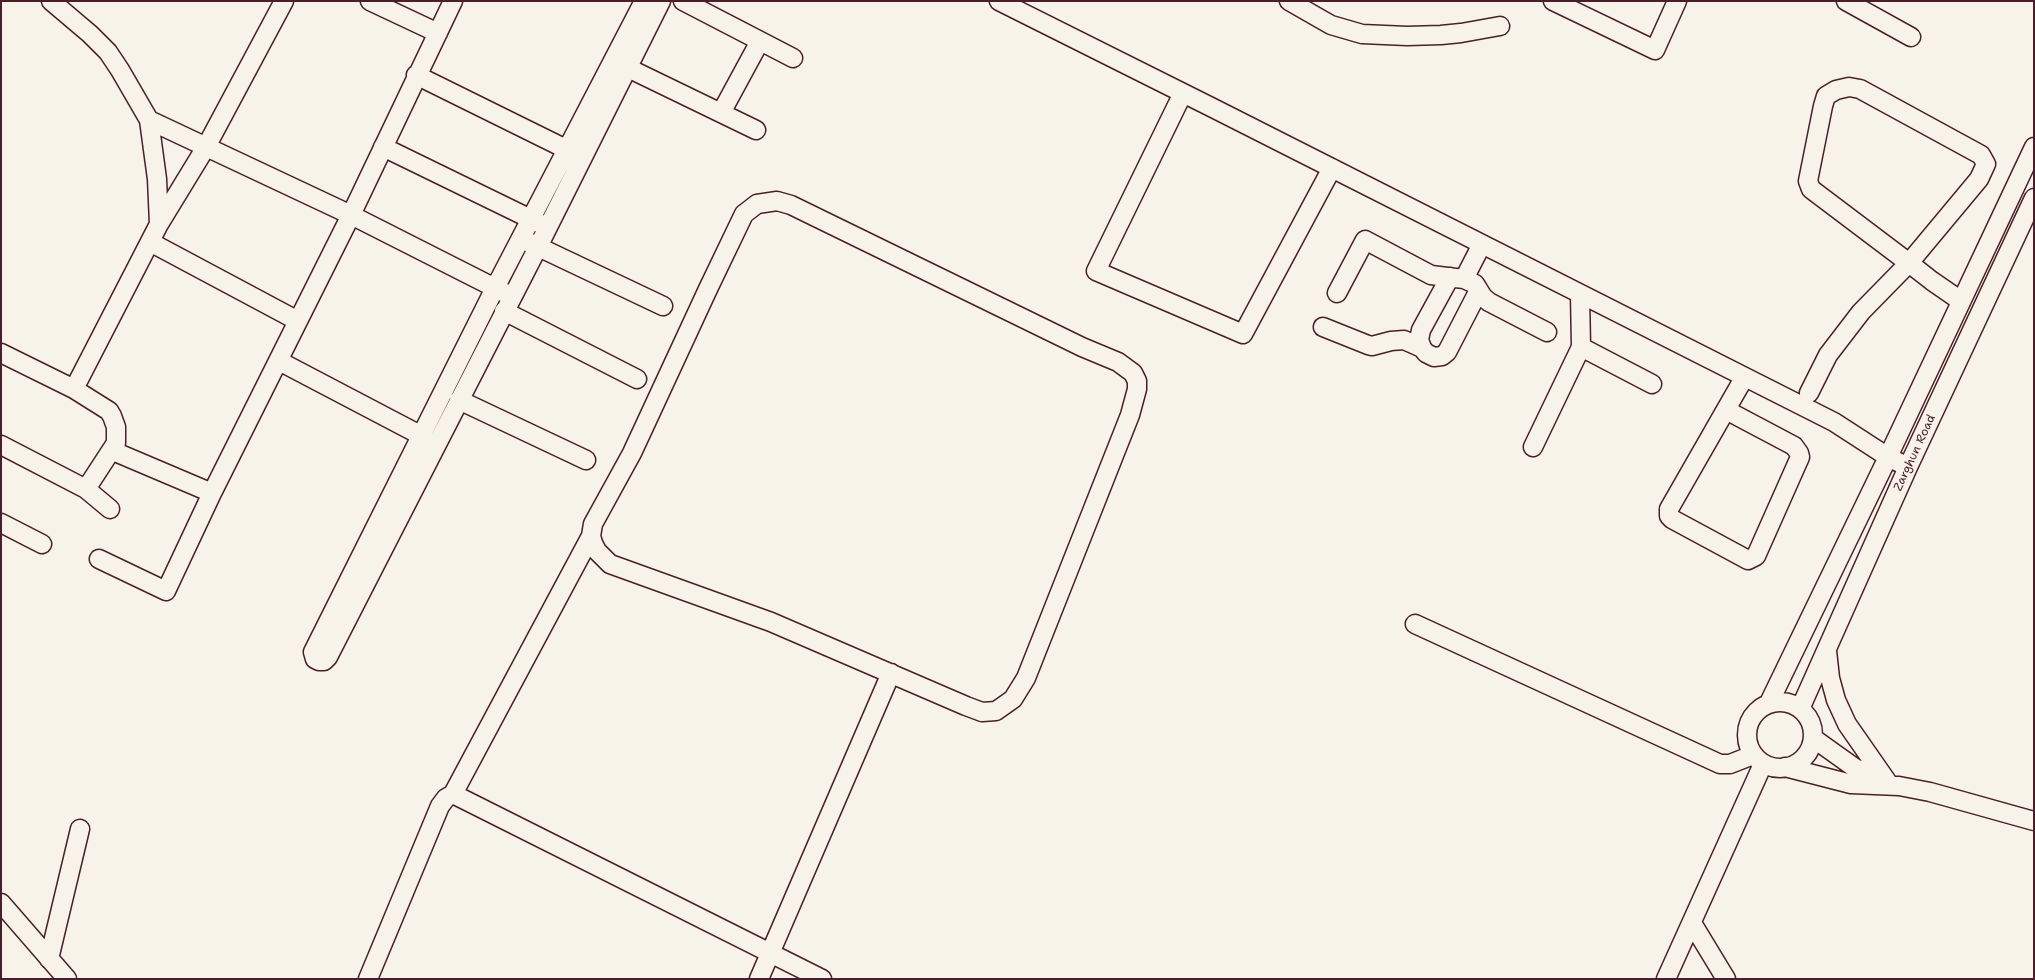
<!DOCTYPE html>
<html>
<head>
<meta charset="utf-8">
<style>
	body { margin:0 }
	#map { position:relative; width:2035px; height:980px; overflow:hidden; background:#f7f3e8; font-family:"Shantell Sans",sans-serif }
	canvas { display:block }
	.frame { position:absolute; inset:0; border:2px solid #4a1f2b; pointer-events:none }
</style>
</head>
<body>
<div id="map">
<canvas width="2035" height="980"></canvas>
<div class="frame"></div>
</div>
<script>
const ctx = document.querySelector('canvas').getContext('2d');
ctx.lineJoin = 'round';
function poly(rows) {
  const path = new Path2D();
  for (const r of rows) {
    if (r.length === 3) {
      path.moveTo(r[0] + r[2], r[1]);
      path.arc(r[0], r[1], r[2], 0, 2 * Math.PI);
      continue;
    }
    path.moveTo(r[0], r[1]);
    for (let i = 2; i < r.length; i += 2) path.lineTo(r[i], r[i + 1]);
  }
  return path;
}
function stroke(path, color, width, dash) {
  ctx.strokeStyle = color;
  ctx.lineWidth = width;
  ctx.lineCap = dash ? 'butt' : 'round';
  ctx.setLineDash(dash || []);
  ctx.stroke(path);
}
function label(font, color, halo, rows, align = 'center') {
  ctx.font = font + ' "Shantell Sans",sans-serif';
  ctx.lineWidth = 4;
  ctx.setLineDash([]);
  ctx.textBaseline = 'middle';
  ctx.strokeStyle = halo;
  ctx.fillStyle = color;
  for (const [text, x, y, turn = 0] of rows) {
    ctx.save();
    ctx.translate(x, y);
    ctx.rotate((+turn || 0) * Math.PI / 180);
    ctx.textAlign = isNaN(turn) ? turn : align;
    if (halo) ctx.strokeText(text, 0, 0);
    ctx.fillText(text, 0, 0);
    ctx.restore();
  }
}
const minor = poly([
	[51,1,90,34,108,52,120,70,149,120,157,179,159,224],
	[370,1,438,33],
	[644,1,495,288,313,652,315,659,319,661,324,661,328,657,538,247,661,1],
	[683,1,793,58],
	[999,1,1211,107,1834,422,1888,457,1908,467],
	[1289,1,1331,25,1362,34,1407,36,1441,35,1461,33,1500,26],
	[1553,1,1655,50,1677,1],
	[1846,1,1911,37],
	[628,68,756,130],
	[416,75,578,155],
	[1183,93,1096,271,1243,334,1332,168],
	[721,113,760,41],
	[149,120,351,215,505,293],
	[383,147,541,224],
	[777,201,791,205,1082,347,1118,362,1133,373,1137,381,1137,389,1130,415,1026,678,1013,699,996,711,982,712,966,706,771,622,610,564,597,551,593,543,591,536,593,524,632,453,708,289,744,214,757,204,777,201],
	[150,242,298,321],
	[528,242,663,306],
	[1450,277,1421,330,1419,340,1422,348,1426,353,1434,357,1442,356,1447,352,1479,290],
	[1464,279,1482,244],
	[1337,293,1365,240,1431,275,1464,279,1475,284,1483,297,1489,302,1547,332],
	[504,311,637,379],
	[1323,327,1368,345,1372,346,1391,341,1404,340,1422,348],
	[1581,347,1652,384],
	[1,353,74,389,109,411,112,416,116,427,116,443,86,489],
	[279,361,422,436,431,443],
	[74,389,159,224,206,147,284,1],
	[1809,393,1828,355,1861,312,1909,263,1979,179,1986,164,1981,155,1860,89,1849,87,1836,90,1826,96,1823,106,1808,181,1811,189,1909,263,1932,281,1961,301],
	[459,400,586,460],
	[1726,410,1794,446,1799,453,1800,457,1756,556,1748,560,1672,519,1669,516,1669,509,1744,378],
	[1,445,86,489,110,509],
	[1533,447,1581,347,1580,294],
	[113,451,212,493],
	[1,523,42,544],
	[99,559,166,591,212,493,351,215,453,1],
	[1415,624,1720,764,1730,764,1753,755],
	[1827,651,1830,678,1836,700,1847,724,1886,780],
	[1780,735,33],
	[1769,703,1888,457,2034,147],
	[1800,709,1908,467,2034,198],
	[1813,738,1855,768,1887,781],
	[1785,767,1851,784,1899,786,1930,792,2034,821],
	[453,794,591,536],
	[1,903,67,979],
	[1692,923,1726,979],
	[49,959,80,829],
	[368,979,440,806,446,798,453,794,822,979],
	[759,979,891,673],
	[1666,979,1763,764]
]);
stroke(minor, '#4a1f2b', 21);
stroke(minor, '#f7f3e8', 18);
label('12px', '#4a1f2b', '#f7f3e8', [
	["Zarghun Road",1915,453,-65]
]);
</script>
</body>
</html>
